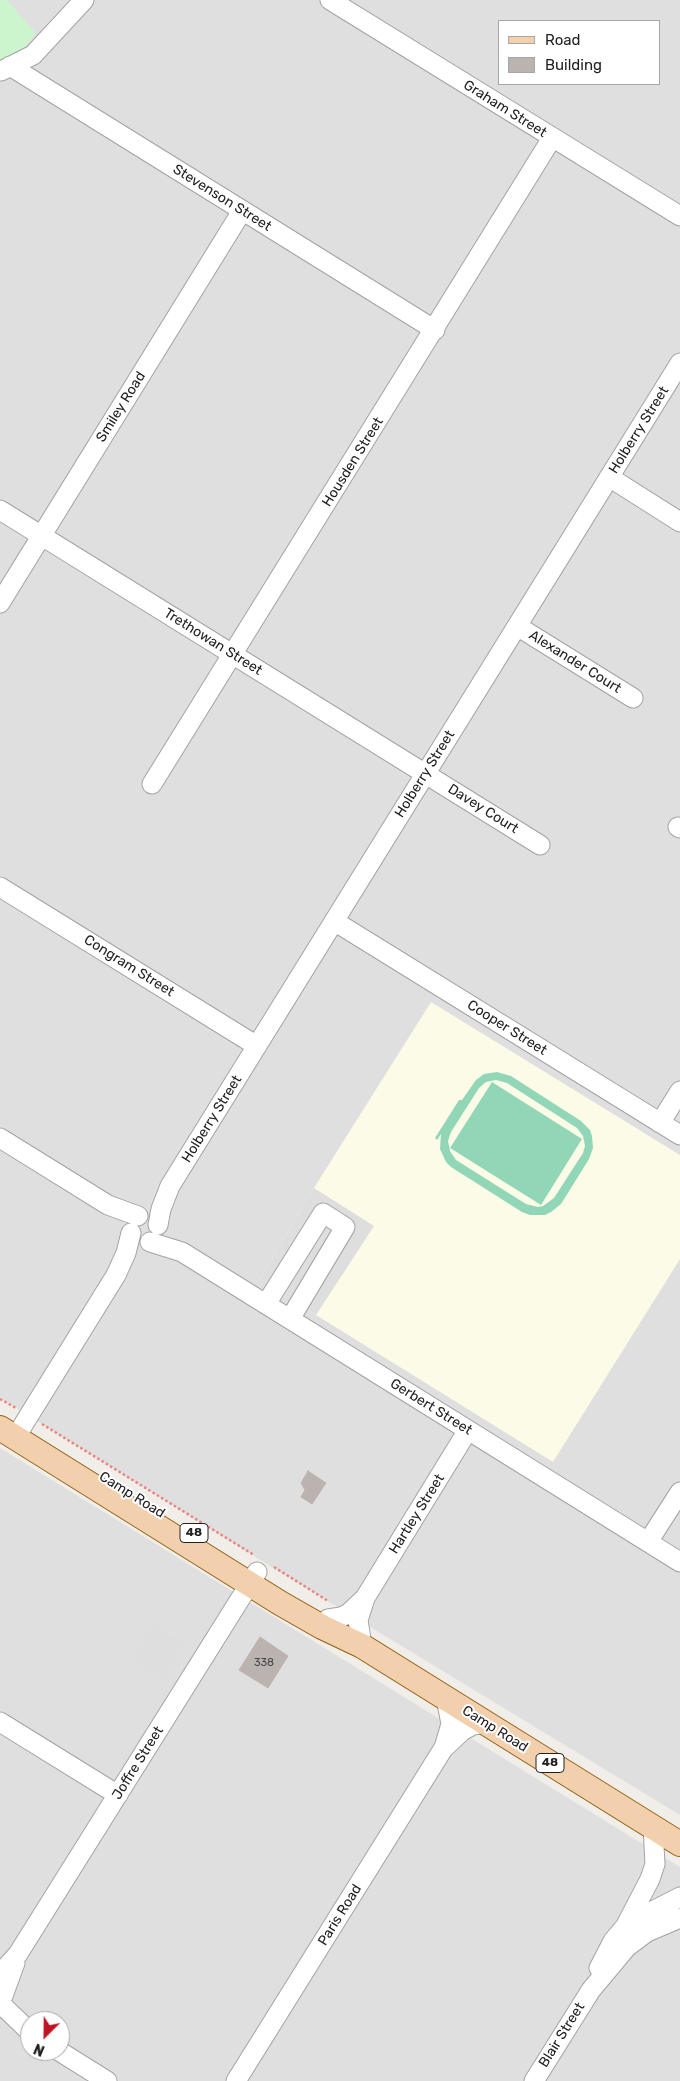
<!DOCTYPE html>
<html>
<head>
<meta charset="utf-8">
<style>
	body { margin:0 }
	#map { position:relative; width:680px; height:2081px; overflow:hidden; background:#f1eeea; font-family:Rubik,sans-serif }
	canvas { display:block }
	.legend { position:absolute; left:498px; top:20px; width:162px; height:65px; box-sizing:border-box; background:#fff; border:1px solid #a7a7a7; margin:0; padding:6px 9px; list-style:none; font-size:15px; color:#222 }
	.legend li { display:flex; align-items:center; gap:10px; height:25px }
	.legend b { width:25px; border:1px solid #a7a7a7 }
	.north { position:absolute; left:20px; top:2011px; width:50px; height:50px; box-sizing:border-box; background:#fff; border:1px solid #a7a7a7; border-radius:50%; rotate:203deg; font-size:14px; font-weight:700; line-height:20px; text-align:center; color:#222 }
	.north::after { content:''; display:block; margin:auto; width:18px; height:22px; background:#bf1521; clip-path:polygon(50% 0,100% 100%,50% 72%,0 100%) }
</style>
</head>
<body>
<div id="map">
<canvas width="680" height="2081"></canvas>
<ul class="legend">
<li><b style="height:6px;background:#f3d0ad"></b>Road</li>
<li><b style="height:14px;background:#bab3af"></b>Building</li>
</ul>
<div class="north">N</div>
</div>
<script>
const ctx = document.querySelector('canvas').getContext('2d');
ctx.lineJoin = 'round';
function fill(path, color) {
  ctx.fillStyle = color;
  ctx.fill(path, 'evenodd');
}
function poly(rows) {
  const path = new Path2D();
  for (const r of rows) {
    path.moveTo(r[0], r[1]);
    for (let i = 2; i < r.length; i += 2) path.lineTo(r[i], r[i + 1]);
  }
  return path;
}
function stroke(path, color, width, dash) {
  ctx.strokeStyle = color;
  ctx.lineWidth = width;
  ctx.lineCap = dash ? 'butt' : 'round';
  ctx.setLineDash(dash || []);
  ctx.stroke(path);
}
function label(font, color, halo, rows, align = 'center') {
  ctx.font = font + ' Rubik,sans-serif';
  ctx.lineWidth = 4;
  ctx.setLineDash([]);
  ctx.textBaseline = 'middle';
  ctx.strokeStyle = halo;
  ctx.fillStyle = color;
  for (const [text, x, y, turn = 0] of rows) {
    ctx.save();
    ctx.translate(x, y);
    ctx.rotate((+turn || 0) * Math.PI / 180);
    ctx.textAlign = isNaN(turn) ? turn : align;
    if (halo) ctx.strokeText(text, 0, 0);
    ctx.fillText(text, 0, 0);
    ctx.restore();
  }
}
fill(poly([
	[0,0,680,0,680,1815,278,1571,0,1398],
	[499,21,659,21,659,84,499,84],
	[0,1448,680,1867,680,2081,0,2081],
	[30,2021,60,2021,60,2051,30,2051]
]), '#e0dfdf');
fill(poly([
	[431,1002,680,1155,680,1259,553,1462,316,1315,260,1279,314,1188]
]), '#fcfbe7');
fill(poly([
	[0,0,7,0,36,33,18,55,0,61]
]), '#cdf5cd');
fill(poly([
	[497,1072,511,1076,581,1121,590,1130,592,1136,593,1148,589,1159,561,1204,551,1212,545,1215,530,1215,522,1212,451,1167,446,1162,440,1149,441,1134,437,1140,435,1138,459,1100,462,1100,476,1080,484,1074],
	[496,1080,507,1083,577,1128,583,1136,585,1146,583,1153,554,1198,543,1206,538,1207,526,1204,456,1160,450,1151,448,1141,451,1132,479,1088,486,1082],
	[492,1082,582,1139,541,1205,450,1148]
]), '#91d7b7');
fill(poly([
	[314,1188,374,1226,316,1315,260,1279],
	[154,1625,184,1644,162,1679,133,1660]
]), '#dedede');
const building = poly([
	[308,1471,326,1483,312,1504,301,1497,305,1490,301,1483,308,1471],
	[260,1637,288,1656,268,1688,239,1670,260,1637]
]);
fill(building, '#bab3af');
stroke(building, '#c1b5ad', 1);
const minor = poly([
	[330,0,680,216],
	[10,66,435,330],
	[1,71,33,55,84,0],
	[609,477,680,522],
	[0,510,540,845],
	[0,603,242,211],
	[517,626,633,698],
	[152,784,552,138],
	[678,827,680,828],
	[0,887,257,1046],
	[334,921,680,1135],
	[660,1123,680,1091],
	[0,1138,108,1205,138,1216],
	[158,1225,161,1209,170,1186,680,363],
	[150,1242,182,1252,680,1562],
	[266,1304,323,1213,345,1227,290,1319],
	[15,1438,116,1275,126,1253,131,1233],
	[648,1542,680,1492],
	[328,1619,341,1617,348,1614,365,1598],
	[362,1646,358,1620,365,1598,468,1430],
	[0,1722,118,1795],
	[444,1748,451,1724,446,1698],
	[625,1927,650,1879,655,1864,653,1827],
	[599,1968,613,1941,624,1928,639,1918,680,1897],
	[0,1974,18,1954,257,1572],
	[3,1996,15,1963],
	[4,2007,30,2032],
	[59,2051,107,2081],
	[236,2081,443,1749,462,1731,473,1725,486,1723],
	[534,2081,591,1990,627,1947,647,1932,680,1918]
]);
const major = poly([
	[0,1428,280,1603,322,1627,362,1646,680,1844]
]);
stroke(minor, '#a3a3a3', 21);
stroke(major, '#905d10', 26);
stroke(poly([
	[0,1399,16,1408],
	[42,1424,254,1555],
	[274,1567,328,1601]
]), '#ed837f', 2.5, [2.5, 2.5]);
stroke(minor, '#fff', 19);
stroke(major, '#f3d0ad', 24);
label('11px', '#484645', null, [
	["338",264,1663]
]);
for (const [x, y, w] of [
	[194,1533,28],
	[550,1763,28]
]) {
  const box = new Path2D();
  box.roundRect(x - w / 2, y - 9.5, w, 19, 4);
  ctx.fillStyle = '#fff';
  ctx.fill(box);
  stroke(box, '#222', 1);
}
label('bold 12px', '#222', null, [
	["48",194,1533],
	["48",550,1763]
]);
label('14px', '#222', '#fff', [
	["Graham Street",505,109,32],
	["Stevenson Street",222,198,32],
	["Smiley Road",121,407,-58],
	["Holberry Street",639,430,-58],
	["Housden Street",353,462,-58],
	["Trethowan Street",213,642,32],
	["Alexander Court",575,662,32],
	["Holberry Street",425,774,-58],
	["Davey Court",483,809,32],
	["Congram Street",129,966,32],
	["Cooper Street",507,1028,32],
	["Holberry Street",212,1119,-58],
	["Gerbert Street",431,1407,32],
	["Camp Road",132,1495,32],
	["Hartley Street",417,1514,-58],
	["Camp Road",495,1729,32],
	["Joffre Street",138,1763,-58],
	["Paris Road",340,1915,-58],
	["Blair Street",562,2035,-58]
]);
</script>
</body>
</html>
